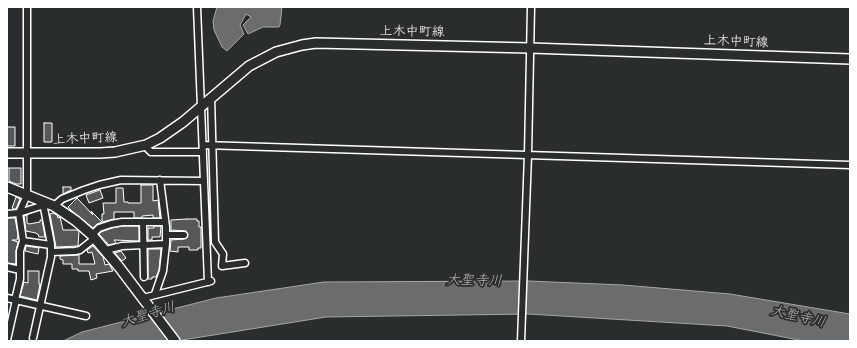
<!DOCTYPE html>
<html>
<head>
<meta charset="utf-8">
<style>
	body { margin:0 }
	#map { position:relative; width:857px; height:348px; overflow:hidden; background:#2a2d2e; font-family:Sriracha,sans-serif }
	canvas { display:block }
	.frame { position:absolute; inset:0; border:8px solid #fff; pointer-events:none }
</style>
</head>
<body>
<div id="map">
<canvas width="857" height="348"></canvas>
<div class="frame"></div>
</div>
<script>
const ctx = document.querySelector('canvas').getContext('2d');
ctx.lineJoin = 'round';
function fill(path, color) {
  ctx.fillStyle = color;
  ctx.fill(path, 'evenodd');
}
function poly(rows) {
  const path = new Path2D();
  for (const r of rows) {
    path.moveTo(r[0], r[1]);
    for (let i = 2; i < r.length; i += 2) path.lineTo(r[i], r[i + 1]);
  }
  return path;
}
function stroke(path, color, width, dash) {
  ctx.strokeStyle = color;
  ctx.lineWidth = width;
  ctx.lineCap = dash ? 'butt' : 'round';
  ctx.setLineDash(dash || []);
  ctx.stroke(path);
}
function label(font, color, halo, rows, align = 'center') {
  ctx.font = font + ' Sriracha,"Klee One",sans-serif';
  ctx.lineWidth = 3.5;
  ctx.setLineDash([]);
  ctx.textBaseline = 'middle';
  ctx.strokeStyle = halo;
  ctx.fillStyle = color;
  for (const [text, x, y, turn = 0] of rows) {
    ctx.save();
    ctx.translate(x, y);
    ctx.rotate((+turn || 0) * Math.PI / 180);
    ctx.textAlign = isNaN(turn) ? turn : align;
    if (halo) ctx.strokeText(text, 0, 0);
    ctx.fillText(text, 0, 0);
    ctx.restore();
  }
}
const water = poly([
	[217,7,282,7,280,25,279,27,263,27,248,34,243,25,251,17,246,14,240,25,244,34,227,51,222,47,214,30,213,21,217,7],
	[528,281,623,285,730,294,850,314,850,341,804,341,727,326,528,314,326,317,176,341,63,341,82,332,216,298,324,282,528,281]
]);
fill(water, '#6a6c6d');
stroke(water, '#a6a7a7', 1);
const building = poly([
	[44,123,52,123,52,142,44,142,44,123],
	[7,127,15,127,15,146,7,146,7,127],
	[9,168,21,168,21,184,16,184,9,181,9,168],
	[141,185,153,185,153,201,158,200,160,218,153,218,153,215,142,216,142,218,134,218,134,212,114,212,114,219,102,222,102,214,104,214,103,203,116,203,116,188,123,188,124,202,128,202,128,203,141,203,141,185],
	[63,187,71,187,71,190,63,194,63,187],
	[100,190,103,198,89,203,86,195,100,190],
	[16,197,20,199,16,209,14,209,12,208,16,197],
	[77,198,93,215,91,211,102,222,97,224,93,228,72,211,68,207,77,198],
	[53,213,57,215,58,218,60,217,63,230,77,230,79,231,78,246,56,247,50,214,53,213],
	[27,215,27,223,29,224,40,222,40,220,42,220,45,237,39,237,38,234,37,234,36,233,26,231,24,216,27,215],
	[7,218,15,218,18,235,17,240,12,240,18,242,16,251,16,264,7,263,7,218],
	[187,219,197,219,197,221,199,221,199,227,201,227,201,248,198,248,198,250,189,250,189,247,178,247,178,252,170,251,171,240,184,239,188,235,186,231,171,230,171,220,187,219],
	[122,226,139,226,139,241,114,240,116,243,109,245,99,234,101,232,112,228,122,226],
	[154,226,161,226,160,237,152,237,152,240,148,240,148,228,154,228,154,226],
	[26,246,39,248,38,254,25,251,26,246],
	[93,246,103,257,105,265,109,264,113,271,96,274,97,278,91,280,89,271,78,271,78,269,72,269,72,264,63,264,63,260,60,259,60,256,79,255,79,264,95,264,92,252,88,253,87,250,93,246],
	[148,249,161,249,159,270,156,277,152,277,152,279,148,279,148,249],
	[121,251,126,258,122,261,115,253,121,251],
	[28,271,39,271,39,284,40,284,37,300,20,296,24,282,28,283,28,271]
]);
fill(building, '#555758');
stroke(building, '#fff', 1);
const street = poly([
	[197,7,208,282],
	[211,97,215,242,223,254,222,266,245,263],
	[144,145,151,152,203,152],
	[203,145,850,165],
	[54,206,62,199,84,190,99,185,121,180,204,181],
	[7,214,19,213,41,206,43,203],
	[143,222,144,277],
	[92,235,99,228,111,224,122,222,165,222],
	[167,235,184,235],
	[23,241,51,245],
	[106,250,122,246,166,244],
	[52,252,75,251,80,250,95,238],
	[7,267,20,270],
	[155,294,163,271,166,244,166,227,160,180],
	[7,298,86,316],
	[143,298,211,281],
	[15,300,20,279,20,251,23,241,19,213,27,195,27,7],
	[33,338,51,257,51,244,43,203],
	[7,340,16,300],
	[521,341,528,155,531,7]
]);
const secondary = poly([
	[7,153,100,153,115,152,146,145,160,138,183,122,249,66,276,52,302,45,316,43,530,48,850,59],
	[7,187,54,206,76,221,92,235,119,267,175,341]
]);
stroke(street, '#fff', 9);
stroke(secondary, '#fff', 12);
stroke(street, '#2a2d2e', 6);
stroke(secondary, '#2a2d2e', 9);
label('13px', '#fff', '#2a2d2e', [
	["上木中町線",412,32,1],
	["上木中町線",736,42,2],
	["上木中町線",85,139,-2]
]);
label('italic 14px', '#b4b6b6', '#2a2d2e', [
	["大聖寺川",474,281,1],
	["大聖寺川",148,315,-17],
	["大聖寺川",798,317,13]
]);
</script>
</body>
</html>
